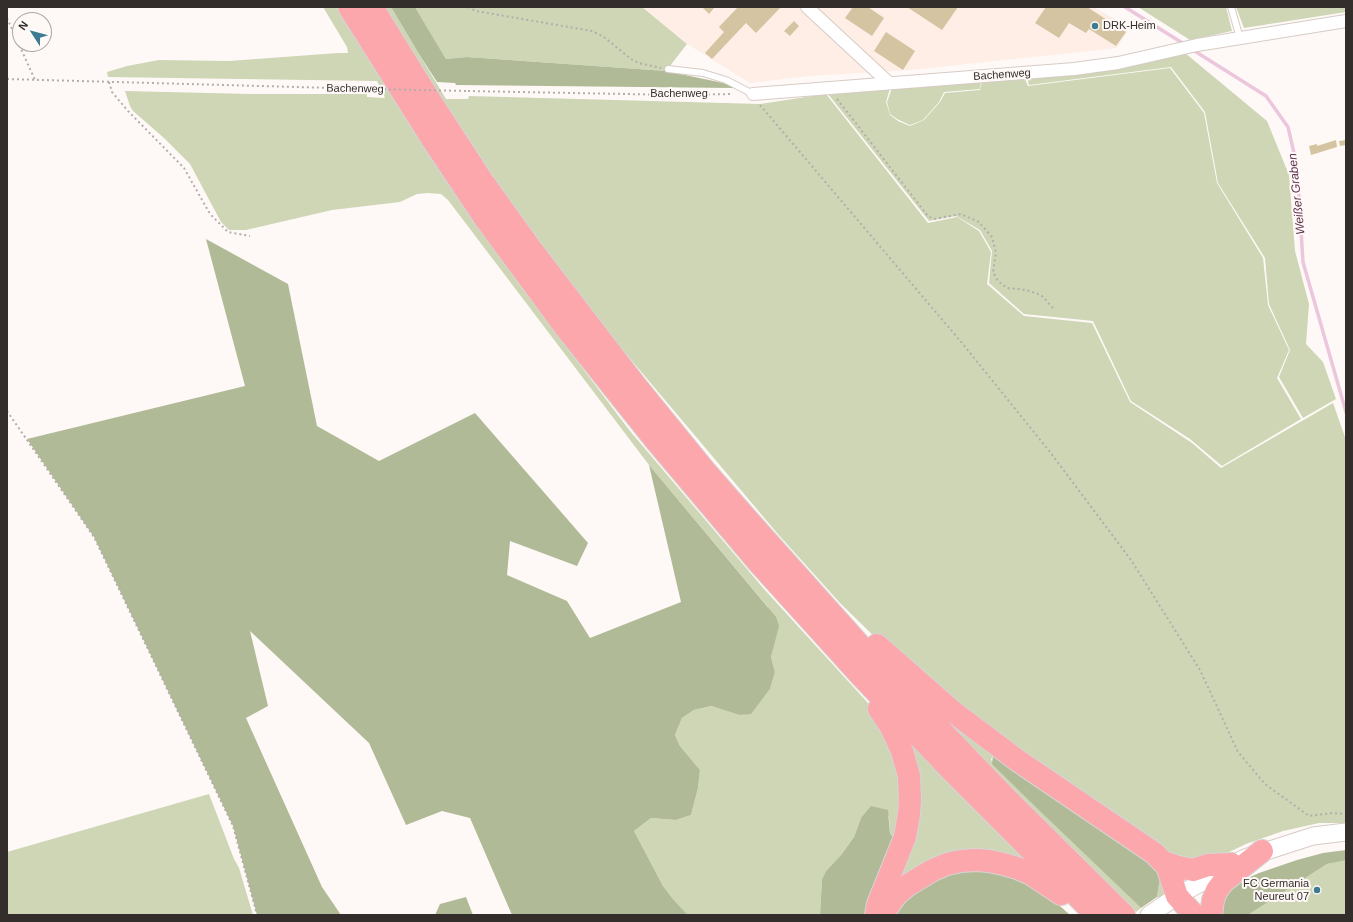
<!DOCTYPE html>
<html>
<head>
<meta charset="utf-8">
<style>
	body { margin:0 }
	#map { position:relative; width:1353px; height:922px; overflow:hidden; background:#fef9f6; font-family:Arial,sans-serif }
	canvas { display:block }
	.frame { position:absolute; inset:0; border:8px solid #332e2c; pointer-events:none }
	.north { position:absolute; left:12px; top:12px; width:40px; height:40px; box-sizing:border-box; background:#fef9f6; border:1px solid #ada8a5; border-radius:50%; rotate:306deg; font-size:11px; font-weight:700; line-height:16px; text-align:center; color:#332e2c }
	.north::after { content:''; display:block; margin:auto; width:14px; height:18px; background:#3d7b91; clip-path:polygon(50% 0,100% 100%,50% 72%,0 100%) }
</style>
</head>
<body>
<div id="map">
<canvas width="1353" height="922"></canvas>
<div class="frame"></div>
<div class="north">N</div>
</div>
<script>
const ctx = document.querySelector('canvas').getContext('2d');
ctx.lineJoin = 'round';
function fill(path, color) {
  ctx.fillStyle = color;
  ctx.fill(path, 'evenodd');
}
function poly(rows) {
  const path = new Path2D();
  for (const r of rows) {
    path.moveTo(r[0], r[1]);
    for (let i = 2; i < r.length; i += 2) path.lineTo(r[i], r[i + 1]);
  }
  return path;
}
function stroke(path, color, width, dash) {
  ctx.strokeStyle = color;
  ctx.lineWidth = width;
  ctx.lineCap = dash ? 'butt' : 'round';
  ctx.setLineDash(dash || []);
  ctx.stroke(path);
}
function label(font, color, halo, rows, align = 'center') {
  ctx.font = font + ' Arial,sans-serif';
  ctx.lineWidth = 4;
  ctx.setLineDash([]);
  ctx.textBaseline = 'middle';
  ctx.strokeStyle = halo;
  ctx.fillStyle = color;
  for (const [text, x, y, turn = 0] of rows) {
    ctx.save();
    ctx.translate(x, y);
    ctx.rotate((+turn || 0) * Math.PI / 180);
    ctx.textAlign = isNaN(turn) ? turn : align;
    if (halo) ctx.strokeText(text, 0, 0);
    ctx.fillText(text, 0, 0);
    ctx.restore();
  }
}
fill(poly([
	[642,7,1094,7,1129,28,1117,48,911,70,809,76,750,83,689,45]
]), '#feeee6');
fill(poly([
	[323,7,336,7,397,105,470,215,521,287,630,431,764,589,868,703,881,721,906,800,869,915,865,915,890,835,889,816,861,818,854,837,841,855,826,871,822,879,820,915,688,915,673,899,663,886,634,831,651,818,676,820,691,815,698,788,700,770,680,746,675,735,682,718,694,710,713,706,739,715,751,713,770,689,775,672,771,657,773,647,768,607,649,465,448,200,441,194,427,193,417,194,400,202,332,210,246,230,229,230,221,222,190,164,164,138,133,111,130,106,125,91,250,94,367,94,367,97,385,98,377,81,108,77,107,72,127,66,159,60,229,61,338,53,348,53,347,47],
	[384,7,391,7,419,54,446,99,468,99,469,96,760,104,826,94,928,223,957,217,979,231,991,252,987,284,1024,316,1092,323,1130,402,1192,443,1221,468,1333,403,1346,440,1346,823,1319,823,1283,831,1246,844,1206,863,1186,865,1059,783,885,647,840,603,777,533,606,330,560,270,497,182,431,82],
	[415,7,642,7,687,44,666,71,467,57,446,59],
	[1138,7,1226,7,1232,31,1190,40],
	[1236,7,1346,7,1346,12,1244,28],
	[1185,53,1267,121,1289,175,1295,251,1309,304,1306,344,1323,362,1336,399,1303,418,1279,377,1290,350,1269,304,1265,258,1218,183,1205,112,1171,67,1029,85,1027,78],
	[1170,68,1204,113,1217,183,1263,258,1268,305,1289,350,1277,378,1301,419,1222,466,1190,439,1131,401,1093,321,1024,314,989,283,992,251,980,230,956,216,929,221,828,94,890,88,886,102,890,115,898,121,910,126,924,120,940,102,945,93,980,90,982,82,1025,79,1028,86],
	[981,82,980,89,944,92,939,102,923,120,910,125,897,119,890,114,887,102,892,88],
	[901,675,1156,862,1166,893,1164,896,1160,899,1157,897,1159,881,993,754,991,760,1049,820,1141,908,1136,912,1041,818],
	[902,734,933,767,1037,872,1018,863,893,880,898,869],
	[209,794,234,859,239,868,253,915,7,915,7,852],
	[1343,860,1346,860,1346,915,1248,915,1327,864]
]), '#ced6b5');
fill(poly([
	[391,7,415,7,446,59,467,57,666,71,723,83,730,85,734,88,456,85,455,83,437,82,419,54],
	[206,239,288,284,317,426,379,461,475,413,588,543,577,566,510,541,507,575,567,601,590,638,681,602,649,465,776,617,779,626,771,657,775,672,770,689,751,714,739,715,712,706,694,710,682,718,675,735,680,746,700,770,698,788,691,815,676,820,651,818,634,831,663,886,673,899,688,915,512,915,470,818,442,811,406,825,369,743,250,631,268,706,246,718,322,887,341,915,257,915,233,826,94,537,27,439,245,386],
	[993,754,1149,861,1157,871,1160,877,1157,897,1141,908,1049,820,992,764],
	[871,806,888,810,890,834,894,838,865,915,820,915,822,879,826,871,841,855,854,837,861,818],
	[1346,850,1346,860,1327,864,1248,915,1220,915,1224,896,1237,883,1259,873,1297,860,1323,853],
	[991,870,1005,872,1051,898,1070,915,895,915,908,899,923,887,945,875,969,871],
	[466,897,473,915,435,915,440,904]
]), '#b1ba96');
stroke(poly([
	[1125,7,1184,44],
	[1193,50,1266,96,1288,127,1297,166,1303,262,1346,412]
]), '#ebc6dc', 3.5);
fill(poly([
	[702,7,715,7,709,14],
	[738,7,781,7,756,33,746,23,712,59,705,53,724,32,719,27],
	[853,7,868,7,884,18,872,36,845,18],
	[907,7,958,7,942,30],
	[1046,7,1087,7,1126,32,1116,46,1089,29,1086,33,1069,23,1059,38,1035,23],
	[794,21,799,26,790,36,784,31],
	[886,32,915,51,903,70,874,51],
	[1336,140,1337,147,1311,155,1309,146,1317,144,1317,146],
	[1346,140,1346,145,1340,146,1339,141]
]), '#d5c4a1');
const lane = poly([
	[1231,7,1240,38],
	[668,69,703,73,726,80,753,94]
]);
const street = poly([
	[807,7,889,83],
	[753,94,1074,69,1118,63,1197,45,1346,21]
]);
const secondary = poly([
	[1149,915,1177,896,1245,858,1313,836,1346,832]
]);
const highway = poly([
	[349,7,432,139,484,217,565,327,656,441,758,562,863,678,950,769,1096,915],
	[372,7,429,99,483,182,531,249,636,386,705,471,747,519,873,660,1004,796,1124,915],
	[877,645,952,711,1017,760,1154,853,1167,866,1177,896,1194,915],
	[1164,862,1178,867,1193,870,1208,865,1232,864],
	[876,915,878,904,905,837,909,814,910,799,909,776,902,751,891,727,879,709],
	[882,915,896,895,908,885,933,870,947,864,961,861,976,860,989,861,1003,864,1017,868,1031,874,1061,894],
	[1211,915,1213,900,1217,890,1223,882,1262,851]
]);
stroke(lane, '#d7cbc5', 8);
stroke(street, '#d7cbc5', 14);
stroke(secondary, '#d7cbc5', 19);
stroke(highway, '#d6d5d5', 24);
stroke(poly([
	[468,7,476,11,592,31,604,37,631,59,639,63,661,68],
	[7,18,35,80],
	[7,79,369,89],
	[109,82,112,92,128,111,184,168,210,214,228,232,250,236],
	[468,91,677,95,733,94],
	[837,99,928,216,934,219,961,214,979,222,992,237,996,253,993,272,998,281,1007,288,1026,290,1041,295,1054,309],
	[760,105,962,343,1050,452,1131,560,1200,670,1238,752,1265,784,1309,816,1332,813,1346,814],
	[7,411,94,537,233,826,257,915]
]), '#b3aeac', 2, [2, 3]);
stroke(lane, '#fff', 6);
stroke(street, '#fff', 12);
stroke(secondary, '#fff', 17);
stroke(highway, '#fba7ac', 22);
stroke(poly([
	[369,89,468,91]
]), '#b3aeac', 2, [2, 3]);
for (const [x, y, r, color] of [
	[1095,26,4,"#3d7b91"],
	[1317,890,4,"#3d7b91"]
]) {
  const dot = new Path2D();
  dot.arc(x, y, r, 0, 2 * Math.PI);
  ctx.fillStyle = color;
  ctx.fill(dot);
  stroke(dot, '#fef9f6', 1.5);
}
label('11px', '#332e2c', '#fef9f6', [
	["DRK-Heim",1103,26],
	["FC Germania",1309,884,"right"],
	["Neureut 07",1309,897,"right"]
], 'left');
label('11px', '#332e2c', '#fef9f6', [
	["Bachenweg",1002,75,-4],
	["Bachenweg",355,89,1],
	["Bachenweg",679,94]
]);
label('italic 12px', '#5d2e4e', '#fef9f6', [
	["Weißer Graben",1297,194,-96]
]);
</script>
</body>
</html>
